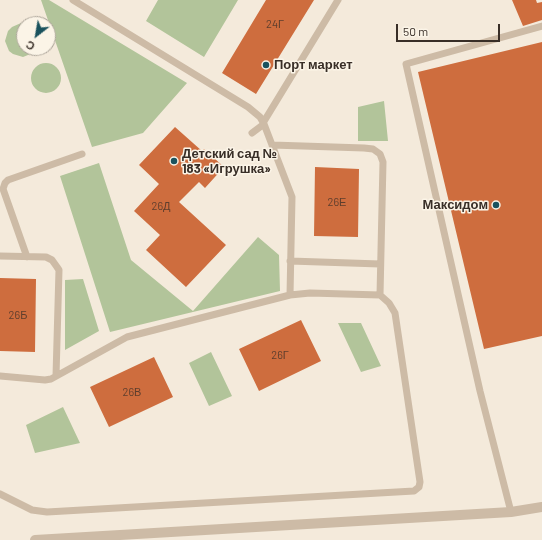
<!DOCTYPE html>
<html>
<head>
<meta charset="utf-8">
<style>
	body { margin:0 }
	#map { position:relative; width:542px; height:540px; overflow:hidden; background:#f4eadb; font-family:Barlow,sans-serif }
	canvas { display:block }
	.north { position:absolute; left:16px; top:16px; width:40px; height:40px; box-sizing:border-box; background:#fbf4e7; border:1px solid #ada59a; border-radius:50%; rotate:211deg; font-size:11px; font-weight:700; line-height:16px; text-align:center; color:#382e27 }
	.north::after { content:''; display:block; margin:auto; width:14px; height:18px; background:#1a525d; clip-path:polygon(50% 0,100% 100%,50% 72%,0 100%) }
	.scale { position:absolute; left:396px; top:24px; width:104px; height:18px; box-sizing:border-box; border:2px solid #382e27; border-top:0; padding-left:5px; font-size:12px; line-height:14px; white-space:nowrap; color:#382e27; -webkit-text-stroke:3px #fbf4e7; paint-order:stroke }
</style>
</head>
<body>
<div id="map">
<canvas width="542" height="540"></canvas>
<div class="north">С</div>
<div class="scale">50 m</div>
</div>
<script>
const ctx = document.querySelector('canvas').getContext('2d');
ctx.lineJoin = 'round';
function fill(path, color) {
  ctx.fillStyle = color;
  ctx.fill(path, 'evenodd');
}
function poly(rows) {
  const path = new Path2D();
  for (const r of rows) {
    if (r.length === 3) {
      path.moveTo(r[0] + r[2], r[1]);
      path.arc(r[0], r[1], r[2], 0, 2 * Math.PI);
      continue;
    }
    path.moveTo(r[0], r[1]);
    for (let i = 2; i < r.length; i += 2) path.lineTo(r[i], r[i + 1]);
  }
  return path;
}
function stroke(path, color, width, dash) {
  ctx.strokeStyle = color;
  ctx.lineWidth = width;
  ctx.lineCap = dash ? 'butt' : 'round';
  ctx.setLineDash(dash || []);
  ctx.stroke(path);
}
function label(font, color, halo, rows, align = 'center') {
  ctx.font = font + ' Barlow,sans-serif';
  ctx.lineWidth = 3;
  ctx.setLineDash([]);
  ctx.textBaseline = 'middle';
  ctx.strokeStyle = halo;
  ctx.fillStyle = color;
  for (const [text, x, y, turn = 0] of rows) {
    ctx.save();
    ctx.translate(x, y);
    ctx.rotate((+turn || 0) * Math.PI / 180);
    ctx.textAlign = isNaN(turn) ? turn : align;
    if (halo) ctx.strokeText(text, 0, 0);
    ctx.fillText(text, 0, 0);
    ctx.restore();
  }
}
fill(poly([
	[41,0,49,0,187,83,143,133,92,147],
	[158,0,238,0,204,57,146,21],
	[21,23,27,24,24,24,24,48,37,48,33,53,23,57,13,54,9,51,5,41,8,31,12,27],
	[46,78,15],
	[384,101,388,141,358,141,358,107],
	[99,163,131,260,193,311,258,237,279,255,280,291,110,332,60,176],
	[83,279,99,331,65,350,65,280],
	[338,323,361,323,381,366,361,372],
	[211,352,232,396,209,406,189,363],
	[63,407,80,443,35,453,26,425]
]), '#b2c49a');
fill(poly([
	[266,0,314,0,256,94,222,73],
	[512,0,536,0,537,3,542,2,542,20,523,26],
	[542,42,542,336,484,349,418,72],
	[175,127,202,151,204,149,224,167,205,188,199,182,179,202,226,245,186,287,146,250,160,235,134,211,159,184,139,165],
	[315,167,359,169,358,237,314,236],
	[0,278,36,279,35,352,0,351],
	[301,320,321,361,259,391,239,349],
	[154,357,173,397,109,427,90,387]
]), '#ce6d3e');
stroke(poly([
	[73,0,248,107,260,117,264,124,292,197,290,295],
	[263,123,338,0],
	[252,133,264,124],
	[272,145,364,148,373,149,380,154,383,162,380,295],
	[0,256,46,257,52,260,57,267,59,270,56,376],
	[27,257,3,189,5,183,8,180,82,154],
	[290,261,380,264],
	[0,376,45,380,51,379,127,337,290,295,310,293,380,295,389,303,395,313,420,482,419,487,414,491,47,512,32,510,0,494],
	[511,512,480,391,406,64,542,26]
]), '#cdbba6', 7);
stroke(poly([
	[35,540,511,512,542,507]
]), '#cdbba6', 10);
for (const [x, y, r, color] of [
	[266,65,4,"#1a525d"],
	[174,161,4,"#1a525d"],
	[496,205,4,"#1a525d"]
]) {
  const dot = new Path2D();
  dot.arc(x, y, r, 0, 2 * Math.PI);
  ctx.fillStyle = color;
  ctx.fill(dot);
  stroke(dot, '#fbf4e7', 1.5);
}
label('11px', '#5e3e2d', null, [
	["24Г",275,24],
	["26Е",337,202],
	["26Д",161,206],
	["26Б",18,315],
	["26Г",280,355],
	["26В",132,392]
]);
label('bold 13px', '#382e27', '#fbf4e7', [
	["Порт маркет",274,65],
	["Детский сад №",182,154],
	["183 «Игрушка»",182,169],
	["Максидом",488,205,"right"]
], 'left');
</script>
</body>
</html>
